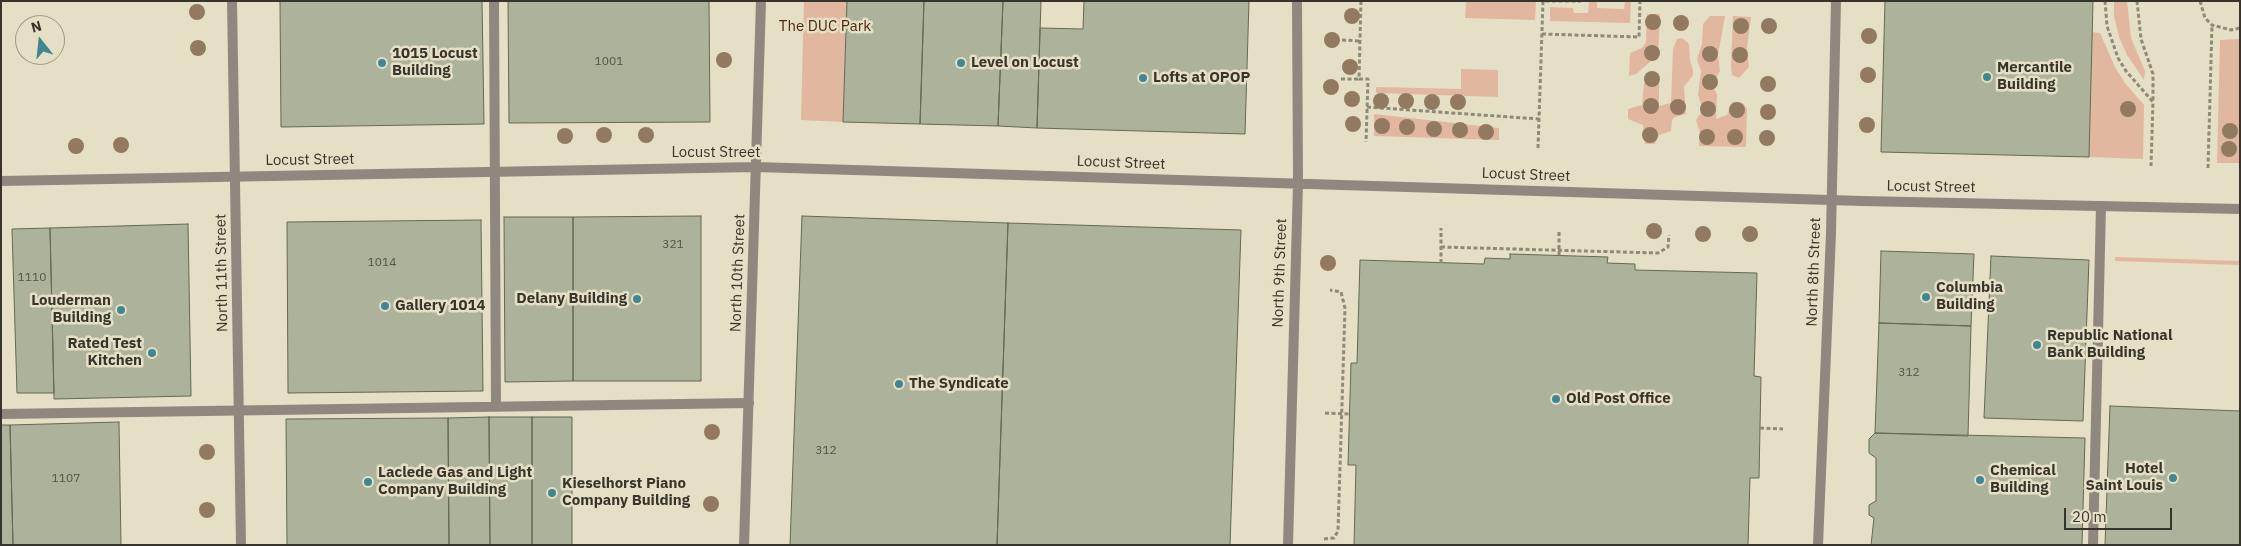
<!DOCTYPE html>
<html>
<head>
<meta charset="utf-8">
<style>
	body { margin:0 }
	#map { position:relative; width:2241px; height:546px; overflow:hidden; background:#e5dfc5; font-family:"IBM Plex Sans",sans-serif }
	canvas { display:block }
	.frame { position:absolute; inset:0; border:2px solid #37352b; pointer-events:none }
	.north { position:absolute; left:15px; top:15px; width:50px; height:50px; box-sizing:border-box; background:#e5dfc5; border:1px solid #9f9b87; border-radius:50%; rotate:344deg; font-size:14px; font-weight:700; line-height:20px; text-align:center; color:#37352b }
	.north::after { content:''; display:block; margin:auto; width:18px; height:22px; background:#418693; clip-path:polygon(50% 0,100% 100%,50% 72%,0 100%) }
	.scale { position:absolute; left:2064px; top:508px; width:108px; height:22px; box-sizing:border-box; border:2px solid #37352b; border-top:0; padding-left:6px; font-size:15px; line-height:18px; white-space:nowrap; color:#37352b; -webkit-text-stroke:4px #e5dfc5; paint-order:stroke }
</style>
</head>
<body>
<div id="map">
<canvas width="2241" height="546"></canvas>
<div class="frame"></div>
<div class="north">N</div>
<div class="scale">20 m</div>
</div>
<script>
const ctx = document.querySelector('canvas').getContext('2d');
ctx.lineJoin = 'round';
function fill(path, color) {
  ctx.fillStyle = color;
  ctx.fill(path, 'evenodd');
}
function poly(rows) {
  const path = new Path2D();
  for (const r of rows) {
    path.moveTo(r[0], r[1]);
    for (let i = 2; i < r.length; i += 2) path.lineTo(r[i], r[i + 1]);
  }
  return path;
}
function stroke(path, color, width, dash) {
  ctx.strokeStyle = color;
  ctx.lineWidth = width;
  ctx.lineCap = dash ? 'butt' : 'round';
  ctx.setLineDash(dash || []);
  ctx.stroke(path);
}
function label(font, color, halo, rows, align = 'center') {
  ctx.font = font + ' "IBM Plex Sans",sans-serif';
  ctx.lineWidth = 5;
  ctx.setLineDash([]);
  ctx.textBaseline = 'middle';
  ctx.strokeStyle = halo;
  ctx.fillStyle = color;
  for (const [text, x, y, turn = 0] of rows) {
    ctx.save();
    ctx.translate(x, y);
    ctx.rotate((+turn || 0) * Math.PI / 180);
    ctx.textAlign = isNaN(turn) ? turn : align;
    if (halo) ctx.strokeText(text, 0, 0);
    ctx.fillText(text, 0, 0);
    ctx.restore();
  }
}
fill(poly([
	[804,1,847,1,843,122,801,120],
	[1466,1,1536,1,1535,20,1465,18],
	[1589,1,1597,1,1597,8,1624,9,1625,1,1631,1,1630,23,1550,21,1550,7,1573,8,1574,13,1588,13],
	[2114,1,2127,1,2131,38,2145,71,2144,80,2127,55,2119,37,2114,16],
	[1647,14,1660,14,1658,59,1651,61,1636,74,1629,76,1630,53,1642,48,1646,42],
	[1710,16,1725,16,1718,55,1720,71,1712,86,1717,94,1716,119,1727,115,1732,102,1743,103,1747,109,1746,147,1699,146,1700,133,1696,120,1703,110,1698,95,1701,71,1697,59,1702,44,1703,24],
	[1733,16,1751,17,1747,48,1749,67,1739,78,1732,75,1731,66],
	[2092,32,2100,33,2115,67,2125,83,2144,105,2143,159,2089,157],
	[1682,38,1689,44,1690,61,1693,70,1693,75,1684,87,1686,114,1675,117,1672,120,1671,131,1659,135,1655,144,1645,144,1643,125,1628,119,1628,109,1642,105,1644,84,1649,74,1659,77,1659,106,1671,103,1673,49,1677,39],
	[2240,39,2240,163,2217,163,2220,40],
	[1461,69,1498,70,1498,97,1376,93,1376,87,1461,89],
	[1374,114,1499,128,1499,140,1374,136],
	[2115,257,2240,261,2240,265,2115,261]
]), '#e2b79f');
const building = poly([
	[280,1,482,1,484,124,281,127,280,1],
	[508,1,709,1,710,122,509,123,508,1],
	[847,1,924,1,920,124,843,122,847,1],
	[924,1,1003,1,998,126,920,124,924,1],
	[1003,1,1041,1,1037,128,998,126,1003,1],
	[1084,1,1249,1,1245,134,1037,128,1040,28,1083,29,1084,1],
	[1885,1,2093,1,2089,157,1881,152,1885,1],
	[701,216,701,381,573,381,573,217,701,216],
	[802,216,1008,223,997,545,790,545,802,216],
	[504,217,573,217,573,381,505,382,504,217],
	[481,220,483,391,288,393,287,222,481,220],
	[1008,223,1241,230,1230,545,997,545,1008,223],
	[188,224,191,396,54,399,50,228,188,224],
	[50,228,54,393,17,393,12,229,50,228],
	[1881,251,1974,254,1971,326,1879,323,1881,251],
	[1510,254,1608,257,1607,263,1635,264,1635,270,1757,273,1754,376,1761,377,1759,478,1750,478,1748,545,1354,545,1356,465,1348,465,1351,363,1357,363,1360,260,1484,264,1485,258,1510,259,1510,254],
	[1991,256,2089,260,2083,421,1984,418,1991,256],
	[1879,323,1971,326,1968,436,1875,433,1879,323],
	[2110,406,2240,411,2240,545,2105,545,2110,406],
	[489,417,532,417,532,545,490,545,489,417],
	[489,417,490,545,449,545,448,418,489,417],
	[532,417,572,417,572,545,532,545,532,417],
	[448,418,449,545,287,545,286,419,448,418],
	[119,422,121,545,13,545,10,425,119,422],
	[1,425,10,425,13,545,1,545,1,425],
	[1875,433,2085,438,2082,545,1871,545,1874,518,1869,515,1869,505,1876,501,1876,458,1869,453,1869,439,1875,433]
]);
fill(building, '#acb39a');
stroke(building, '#636953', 1);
stroke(poly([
	[1361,1,1359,79,1368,79,1366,142],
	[2105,1,2107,26,2118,58,2126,71,2153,102,2151,166],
	[2137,1,2141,39,2153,74,2153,102],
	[2200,1,2205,18,2212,25,2231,30,2240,28],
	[1542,34,1639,37,1640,1],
	[1342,40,1360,41],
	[1341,79,1359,79],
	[1367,107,1539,119],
	[1538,148,1543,1,1581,1],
	[2208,168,2212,25],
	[1559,232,1559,256],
	[1441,247,1658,253,1668,247,1669,235],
	[1441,263,1441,228],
	[1325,413,1350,414],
	[1760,428,1783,429],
	[1324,539,1334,538,1338,531,1345,308,1341,292,1330,290]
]), '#8e8a78', 3, [4, 2.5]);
stroke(poly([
	[494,1,496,407],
	[1,414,749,403],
	[2093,545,2101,206]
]), '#8f887f', 10);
stroke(poly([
	[232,1,241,545]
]), '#8f887f', 10);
stroke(poly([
	[1,181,756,167,1862,201,2240,209],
	[744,545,761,1],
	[1288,545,1298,184,1297,1],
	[1818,545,1831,233,1836,1]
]), '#8f887f', 10);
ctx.fillStyle = '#927a61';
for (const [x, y] of [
	[197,12],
	[1352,16],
	[1653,22],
	[1681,23],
	[1741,26],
	[1769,26],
	[1869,36],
	[1332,40],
	[198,48],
	[1652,53],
	[1710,54],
	[1740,55],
	[724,60],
	[1350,67],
	[1868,75],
	[1652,79],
	[1710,82],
	[1768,84],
	[1331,87],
	[1352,99],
	[1381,101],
	[1406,101],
	[1432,102],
	[1458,102],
	[1651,106],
	[1678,107],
	[1708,109],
	[2128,109],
	[1737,110],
	[1768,112],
	[1353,124],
	[1867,125],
	[1382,126],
	[1407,127],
	[1434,129],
	[1460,130],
	[2230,131],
	[1486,132],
	[604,135],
	[646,135],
	[1650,135],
	[565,136],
	[1707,137],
	[1735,137],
	[1767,138],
	[121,145],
	[76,146],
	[2229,149],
	[1654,231],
	[1703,234],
	[1750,234],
	[1328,263],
	[712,432],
	[207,452],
	[711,504],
	[207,510]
]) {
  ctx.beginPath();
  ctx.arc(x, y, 8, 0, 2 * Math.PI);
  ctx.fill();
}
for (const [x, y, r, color] of [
	[382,63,5,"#418693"],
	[961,63,5,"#418693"],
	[1987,77,5,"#418693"],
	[1143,78,5,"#418693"],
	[1926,297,5,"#418693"],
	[637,299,5,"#418693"],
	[385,306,5,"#418693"],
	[121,310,5,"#418693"],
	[2037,345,5,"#418693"],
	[152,353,5,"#418693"],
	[899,384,5,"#418693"],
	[1556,399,5,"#418693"],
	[2173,478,5,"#418693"],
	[1980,480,5,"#418693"],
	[368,482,5,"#418693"],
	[552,493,5,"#418693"]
]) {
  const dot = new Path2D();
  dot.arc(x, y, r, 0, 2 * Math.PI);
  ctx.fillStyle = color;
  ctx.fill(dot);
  stroke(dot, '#e5dfc5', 2);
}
label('12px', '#545447', null, [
	["1001",609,62],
	["321",673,245],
	["1014",382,263],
	["1110",32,278],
	["312",1909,373],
	["312",826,451],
	["1107",66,479]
]);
label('15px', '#4e280f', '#e5dfc5', [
	["The DUC Park",825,27]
]);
label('bold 15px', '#37352b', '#e5dfc5', [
	["1015 Locust",392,54],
	["Building",392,71],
	["Level on Locust",971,63],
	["Mercantile",1997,68],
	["Building",1997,85],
	["Lofts at OPOP",1153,78],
	["Columbia",1936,288],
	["Building",1936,305],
	["Delany Building",627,299,"right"],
	["Louderman",111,301,"right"],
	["Building",111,318,"right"],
	["Gallery 1014",395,306],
	["Republic National",2047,336],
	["Bank Building",2047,353],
	["Rated Test",142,344,"right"],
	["Kitchen",142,361,"right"],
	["The Syndicate",909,384],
	["Old Post Office",1566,399],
	["Hotel",2163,469,"right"],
	["Saint Louis",2163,486,"right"],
	["Chemical",1990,471],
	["Building",1990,488],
	["Laclede Gas and Light",378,473],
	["Company Building",378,490],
	["Kieselhorst Piano",562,484],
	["Company Building",562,501]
], 'left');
label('15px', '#37352b', '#e5dfc5', [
	["Locust Street",716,153],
	["Locust Street",310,160,-1],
	["Locust Street",1121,163,2],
	["Locust Street",1526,175,2],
	["Locust Street",1931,187,1],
	["North 8th Street",1814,272,-88],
	["North 11th Street",222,273,-91],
	["North 10th Street",738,273,-88],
	["North 9th Street",1280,273,-88]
]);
</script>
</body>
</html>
